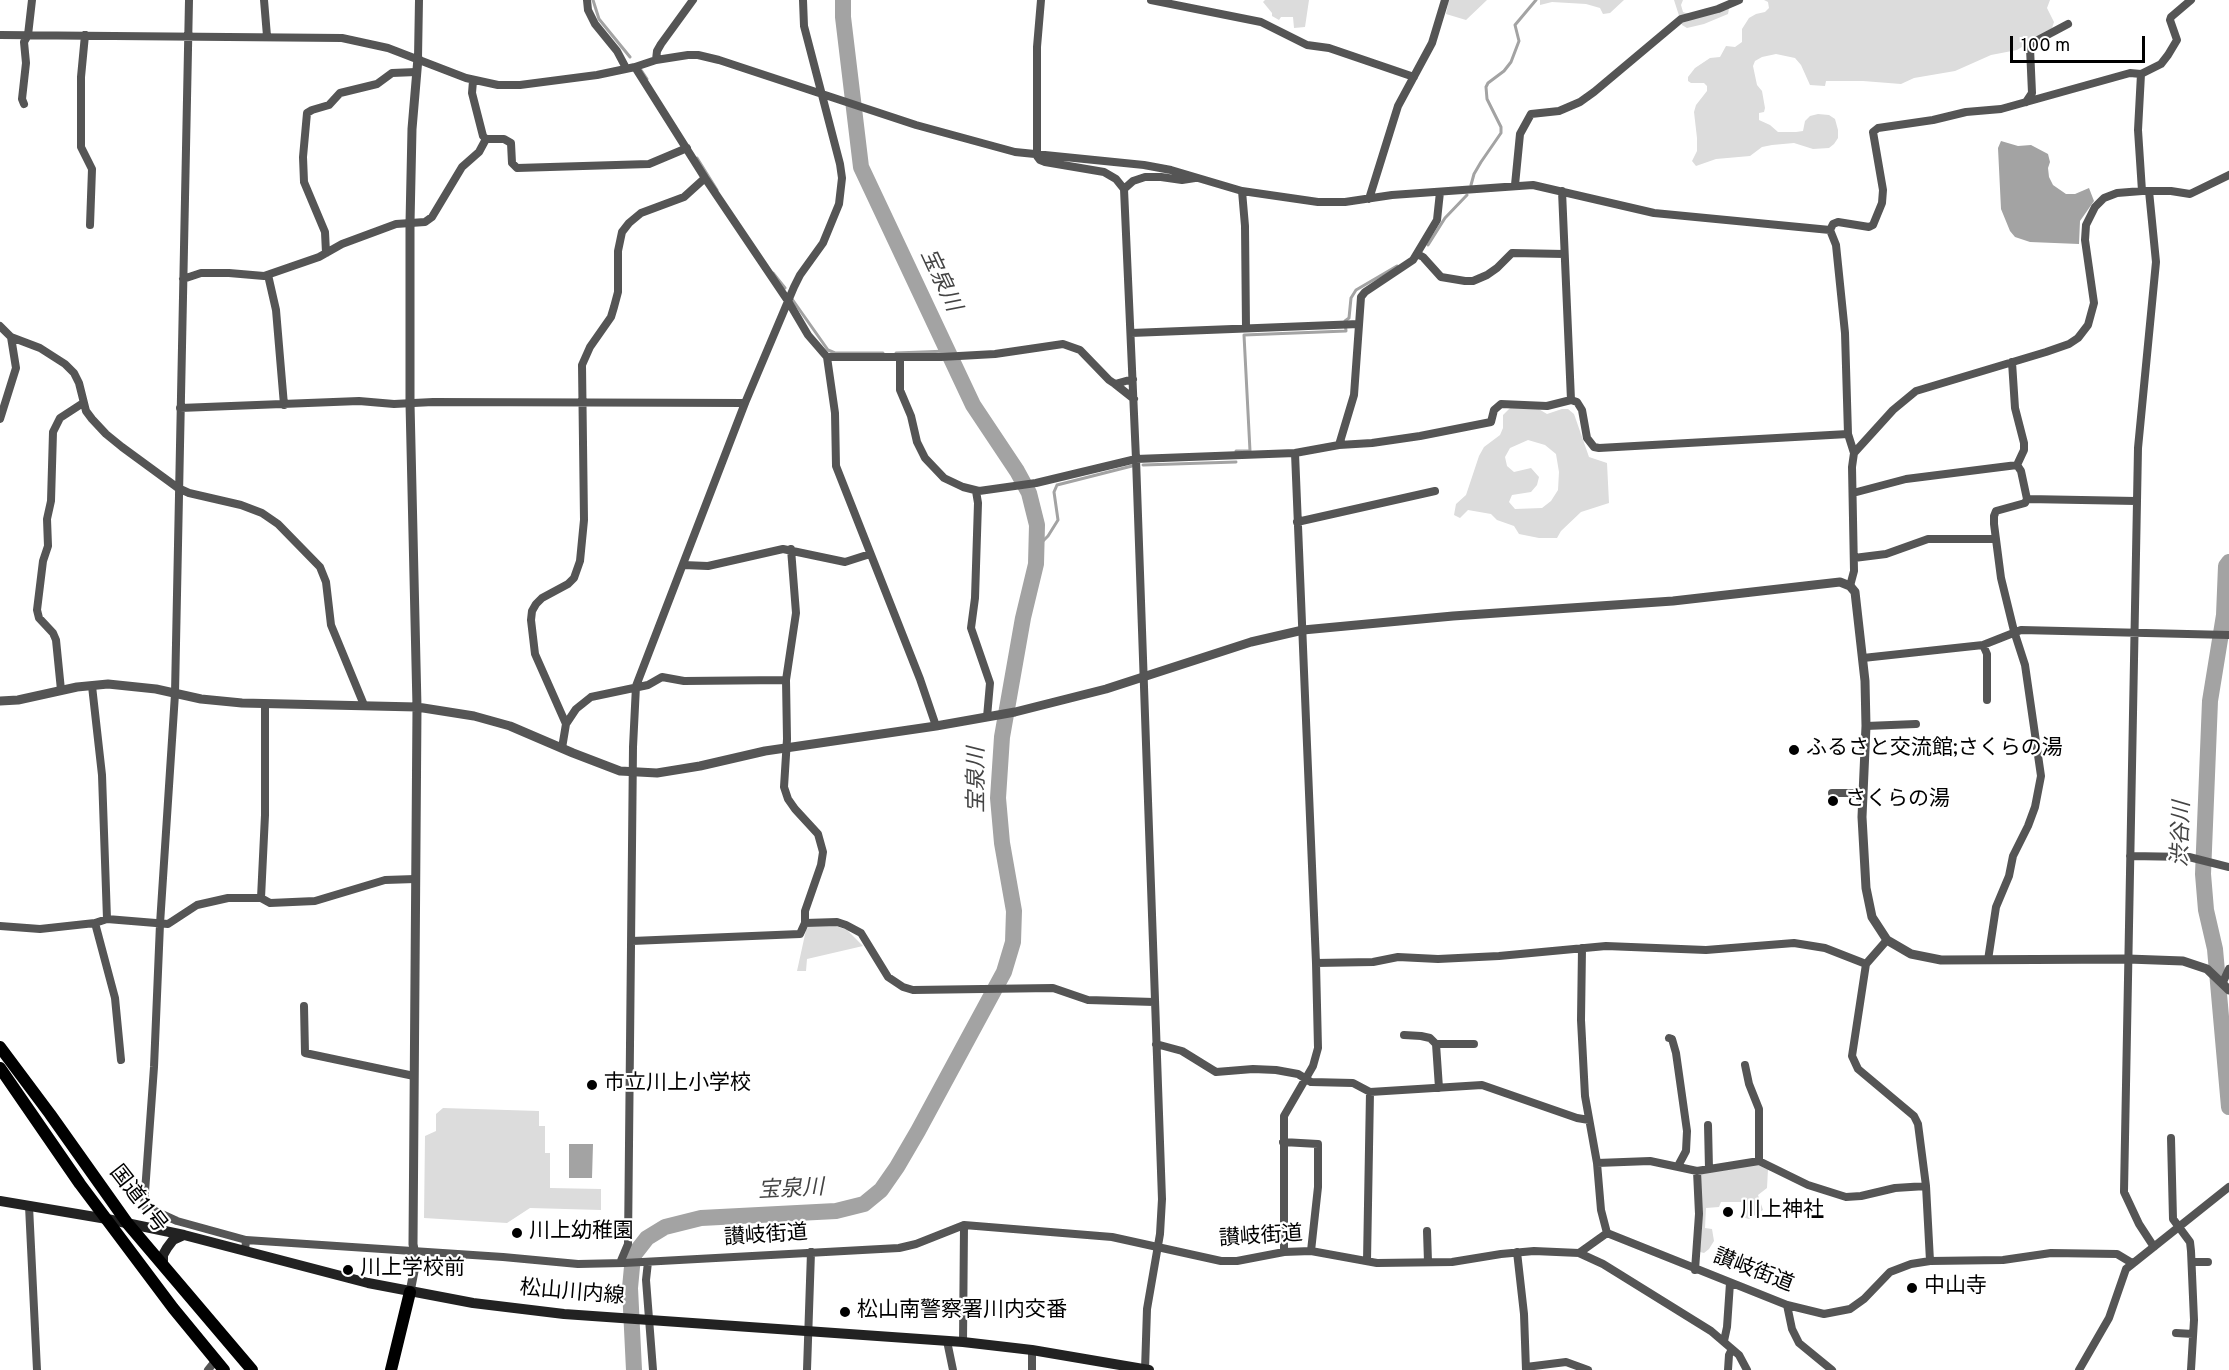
<!DOCTYPE html>
<html>
<head>
<meta charset="utf-8">
<style>
	body { margin:0 }
	#map { position:relative; width:2229px; height:1370px; overflow:hidden; background:#fff; font-family:Overpass,sans-serif }
	canvas { display:block }
	.scale { position:absolute; left:2010px; top:36px; width:135px; height:27px; box-sizing:border-box; border:3px solid #000; border-top:0; padding-left:8px; font-size:18px; line-height:21px; white-space:nowrap; color:#000; -webkit-text-stroke:4px #fff; paint-order:stroke }
</style>
</head>
<body>
<div id="map">
<canvas width="2229" height="1370"></canvas>
<div class="scale">100 m</div>
</div>
<script>
const ctx = document.querySelector('canvas').getContext('2d');
ctx.lineJoin = 'round';
function fill(path, color) {
  ctx.fillStyle = color;
  ctx.fill(path, 'evenodd');
}
function poly(rows) {
  const path = new Path2D();
  for (const r of rows) {
    path.moveTo(r[0], r[1]);
    for (let i = 2; i < r.length; i += 2) path.lineTo(r[i], r[i + 1]);
  }
  return path;
}
function stroke(path, color, width, dash) {
  ctx.strokeStyle = color;
  ctx.lineWidth = width;
  ctx.lineCap = dash ? 'butt' : 'round';
  ctx.setLineDash(dash || []);
  ctx.stroke(path);
}
function label(font, color, halo, rows, align = 'center') {
  ctx.font = font + ' Overpass,"Noto Sans JP",sans-serif';
  ctx.lineWidth = 4.5;
  ctx.setLineDash([]);
  ctx.textBaseline = 'middle';
  ctx.strokeStyle = halo;
  ctx.fillStyle = color;
  for (const [text, x, y, turn = 0] of rows) {
    ctx.save();
    ctx.translate(x, y);
    ctx.rotate((+turn || 0) * Math.PI / 180);
    ctx.textAlign = isNaN(turn) ? turn : align;
    if (halo) ctx.strokeText(text, 0, 0);
    ctx.fillText(text, 0, 0);
    ctx.restore();
  }
}
fill(poly([
	[1265,0,1309,0,1305,27,1294,28,1293,17,1281,17,1279,20,1272,16,1272,13,1263,2],
	[1449,0,1487,0,1466,20,1446,14],
	[1540,0,1624,0,1610,13,1603,14,1600,8,1586,4,1552,2,1540,5],
	[1674,0,1683,0,1681,5,1683,12,1686,13,1696,13,1726,5,1729,9,1728,14,1704,24,1687,28,1682,25],
	[1764,0,2050,0,2047,8,2054,22,2052,28,2017,50,1991,55,1955,71,1914,78,1901,84,1863,81,1826,81,1825,86,1810,85,1801,65,1795,58,1776,54,1762,57,1755,61,1753,66,1757,85,1762,91,1765,108,1764,112,1759,113,1759,120,1770,125,1778,132,1796,132,1803,131,1805,121,1810,116,1818,114,1829,115,1835,119,1838,130,1838,138,1834,144,1829,148,1813,149,1794,143,1772,145,1762,147,1750,156,1716,159,1696,166,1692,161,1697,151,1697,138,1694,112,1696,105,1707,91,1707,86,1704,83,1691,83,1688,81,1688,77,1695,68,1710,58,1720,57,1726,46,1735,47,1742,42,1742,29,1749,18,1756,14,1765,12,1769,8,1768,2],
	[1510,408,1537,408,1547,414,1562,409,1568,409,1574,414,1589,457,1607,463,1609,503,1581,512,1561,531,1557,538,1539,538,1519,534,1514,526,1497,520,1491,514,1468,510,1460,518,1454,515,1456,504,1466,495,1479,456,1484,447,1500,435,1503,428,1503,415],
	[1528,440,1545,445,1556,454,1559,472,1558,490,1551,501,1542,508,1515,509,1509,502,1512,495,1531,492,1537,485,1539,477,1531,468,1514,472,1507,466,1505,457,1510,448],
	[809,926,836,926,847,930,863,946,807,959,806,971,797,971,806,930],
	[443,1108,539,1111,539,1126,545,1126,545,1153,550,1153,550,1188,601,1189,601,1210,530,1208,507,1223,424,1218,425,1136,436,1131,436,1114],
	[1758,1164,1768,1169,1767,1188,1758,1195,1763,1210,1749,1219,1745,1218,1746,1206,1741,1202,1721,1202,1719,1207,1706,1208,1705,1228,1712,1229,1714,1241,1709,1249,1704,1253,1700,1252,1698,1251,1700,1175,1703,1172]
]), '#dcdcdc');
fill(poly([
	[2001,141,2018,146,2031,145,2048,154,2050,162,2048,168,2049,177,2053,185,2066,194,2075,194,2089,188,2094,201,2080,221,2079,244,2030,242,2015,237,2010,231,2001,209,1998,148],
	[569,1144,593,1144,592,1178,569,1178]
]), '#a3a3a3');
stroke(poly([
	[593,0,599,19,630,57],
	[641,70,647,79],
	[697,158,717,190],
	[1471,185,1474,174,1481,162,1501,133,1501,127,1487,99,1486,87,1488,83,1504,71,1511,62,1519,41,1515,25,1536,0],
	[1428,245,1445,218,1467,195],
	[773,273,785,288],
	[792,299,828,350,835,353,883,353],
	[896,353,948,351],
	[1236,451,1250,451,1244,335,1346,331,1345,321,1349,318,1351,298,1356,290,1397,266],
	[1143,465,1236,462],
	[1038,546,1048,536,1058,520,1054,492,1057,485,1132,466]
]), '#a3a3a3', 3);
stroke(poly([
	[2229,562,2226,566,2224,615,2210,701,2203,874,2206,910,2215,949,2229,1107],
	[634,1370,630,1288,633,1256,647,1238,665,1227,701,1218,836,1211,864,1204,881,1190,897,1167,918,1131,1004,972,1013,942,1014,911,1002,843,998,798,1002,737,1023,618,1036,564,1037,525,1029,493,1017,471,973,405,861,167,843,17,843,0]
]), '#a3a3a3', 16);
stroke(poly([
	[189,0,175,694,160,924,154,1067,144,1206,177,1221,246,1240],
	[264,0,267,36],
	[587,0,588,10,595,24,617,51,626,68],
	[1041,0,1037,47,1037,156,1040,160,1045,162,1104,172,1116,179,1124,189,1133,181,1145,177,1161,177,1182,180,1195,178],
	[1151,0,1261,22,1307,45,1329,48,1414,77],
	[0,35,342,38,388,48,466,78,498,85,520,85,597,75,635,67,656,60,688,55,698,55,719,60,916,125,1015,152,1144,165,1171,170,1242,191,1318,202,1345,202,1392,195,1533,185,1654,213,1830,230],
	[85,35,81,77,81,147,92,169,90,225],
	[418,58,419,0],
	[656,60,657,51,661,44,693,0],
	[635,67,705,178,788,301,808,335,827,357,835,413,836,466,920,679,936,726],
	[2141,74,2138,130,2142,191],
	[473,81,472,93,483,136,486,139,504,139,511,143,512,163,517,168,649,164,687,148],
	[2026,102,2032,93,2030,48,2036,41,2068,24],
	[24,104,22,99,26,63,24,42,28,35,32,0],
	[1515,185,1520,134,1531,114,1559,111,1580,102,1594,92,1681,19,1718,9,1739,0],
	[1124,189,1136,459,1162,1199,1160,1234,1147,1309,1145,1370],
	[1242,191,1245,226,1246,328],
	[1562,191,1571,400],
	[2149,191,2156,262,2138,448,2124,1192,2139,1224,2154,1247],
	[1369,199,1398,106,1432,43,1445,0],
	[1830,230,1833,224,1838,222,1869,227,1873,225,1882,203,1883,190,1873,132,1878,128,1933,120,1966,112,2001,109,2130,73,2141,74,2161,64,2168,55,2177,40,2170,20,2171,17,2191,0],
	[1830,230,1836,245,1845,333,1848,434,1854,453,1852,467,1854,571,1850,586],
	[326,253,325,232,304,182,303,157,307,113,312,110,329,105,340,93,377,84,392,73,416,72],
	[1417,254,1423,257,1441,277,1465,281,1473,281,1487,275,1497,268,1512,253,1564,254],
	[268,275,276,310,284,405],
	[183,279,201,273,229,273,264,276,319,257,342,244,396,224,425,222,432,217,462,167,479,152,486,139],
	[0,326,11,337,16,368,0,419],
	[1131,333,1359,324],
	[11,337,40,348,65,364,74,373,79,383,86,411,92,419,106,434,122,447,178,488,189,493,241,505,262,513,278,524,320,567,326,582,331,625,364,705],
	[827,357,941,357,995,354,1063,344,1080,350,1109,380,1115,384,1133,379],
	[900,358,900,390,911,416,917,442,925,458,944,478,963,487,979,491,1036,483,1136,459,1295,453,1339,445,1372,443,1420,436,1491,422,1494,410,1501,404,1547,406,1571,400,1577,402,1582,410,1587,438,1594,447,1599,448,1848,434],
	[2012,362,2015,408,2024,443,2024,450,2017,465],
	[1115,384,1134,399],
	[180,408,359,401,394,404,433,402,745,403],
	[1339,445,1354,395,1361,297,1365,292,1413,260,1437,220,1440,192],
	[1854,453,1893,410,1916,391,2046,352,2069,344,2078,338,2088,325,2094,303,2085,240,2086,225,2095,207,2104,198,2117,193,2142,191,2171,191,2190,194,2229,175],
	[976,491,978,503,975,598,971,628,990,683,987,717],
	[1853,493,1906,479,2017,465],
	[2027,499,2136,501],
	[1297,522,1435,491],
	[791,549,796,613,786,680,787,739,784,787,788,799,795,809,818,834,823,852,821,865,805,911,805,923],
	[1854,558,1886,554,1928,539,1996,539],
	[683,565,708,566,783,549,845,562,870,554],
	[1983,645,1987,654,1987,700],
	[1863,658,1983,645,2021,630,2229,635],
	[92,686,102,775,107,919],
	[61,690,56,640,53,633,39,618,37,610,43,561,48,546,47,519,51,501,53,432,60,418,83,403],
	[566,724,576,709,591,697,648,685,662,677,684,681,786,680],
	[1866,726,1916,724],
	[562,748,566,724,535,654,531,620,532,611,536,604,542,598,568,584,574,578,580,561,584,520,582,365,590,347,611,317,614,307,618,292,618,251,622,232,629,223,641,213,684,197,705,178],
	[1832,793,1863,793],
	[2130,856,2189,857,2229,867],
	[261,898,265,815,265,704],
	[95,923,115,998,121,1060],
	[0,926,40,929,95,923,107,919,168,924,197,905,228,898,261,898,270,903,315,901,385,880,415,879],
	[1887,940,1866,964,1852,1056,1858,1069,1914,1116,1918,1124,1926,1186,1930,1261],
	[632,941,800,934,805,923,837,922,846,925,861,933,888,977,903,987,913,990,1053,988,1088,1000,1154,1002],
	[1582,948,1581,1020,1585,1096,1597,1163,1601,1210,1607,1233],
	[1988,960,1996,907,2009,876,2013,856,2028,826,2035,807,2041,776,2025,665,2014,631,2001,578,1994,524,1994,516,1996,511,2025,503,2027,499,2021,471,2017,465],
	[1316,963,1373,962,1398,957,1438,959,1499,956,1606,946,1706,950,1794,943,1825,948,1866,964],
	[2223,982,2229,969],
	[304,1006,305,1053,414,1076],
	[1404,1035,1421,1036,1430,1038,1436,1044,1439,1088],
	[1669,1038,1672,1039,1676,1053,1687,1131,1686,1151,1678,1166],
	[1156,1044,1182,1051,1216,1072,1253,1069,1276,1070,1298,1074,1311,1082,1353,1083,1370,1092,1482,1085,1577,1118,1589,1120],
	[1436,1044,1474,1044],
	[1745,1065,1749,1084,1759,1109,1759,1161],
	[1708,1125,1709,1169],
	[2171,1138,2173,1219,2190,1242,2191,1251,2194,1320,2191,1370],
	[1283,1142,1318,1144,1318,1187,1311,1251],
	[1597,1163,1650,1161,1697,1171,1759,1161,1808,1185,1846,1197,1861,1196,1895,1188,1926,1186],
	[29,1206,37,1370],
	[1427,1231,1428,1262],
	[1607,1233,1787,1305,1824,1314,1850,1309,1864,1299,1890,1272,1911,1264,1930,1261,2003,1260,2051,1253,2117,1254,2132,1263],
	[245,1251,246,1240,503,1257,578,1264,624,1263,899,1248,916,1244,964,1225,1112,1237,1221,1261,1237,1261,1284,1252,1311,1251,1377,1263,1452,1262,1501,1254,1534,1251,1579,1253,1603,1264,1711,1331,1739,1355,1747,1370],
	[1284,1252,1284,1116,1313,1066,1318,1048,1316,963,1295,453],
	[1517,1252,1524,1314,1526,1370],
	[1579,1253,1607,1233],
	[1367,1261,1370,1092],
	[648,1262,646,1280,653,1370],
	[2192,1262,2208,1262],
	[620,1263,628,1244,633,747,636,686,745,403,794,287,800,275,823,243,839,204,842,178,840,164,804,26,803,0],
	[1695,1270,1699,1214,1697,1171],
	[1787,1305,1792,1329,1799,1343,1832,1370],
	[2176,1333,2193,1334],
	[947,1341,953,1370],
	[1724,1341,1727,1327,1730,1283],
	[963,1342,964,1225],
	[1032,1350,1032,1370],
	[1526,1367,1566,1362,1588,1370],
	[208,1370,216,1360],
	[807,1370,811,1252],
	[1728,1370,1729,1355,1732,1349],
	[2079,1370,2109,1318,2126,1269,2229,1187]
]), '#555', 8);
stroke(poly([
	[0,701,18,700,77,687,108,684,156,689,201,699,242,703,417,707,474,716,510,726,573,753,620,771,657,773,700,766,765,751,936,726,1015,712,1106,689,1251,642,1303,630,1453,616,1673,601,1840,582,1850,586,1855,592,1865,681,1866,726,1862,817,1866,888,1872,917,1887,940,1911,954,1941,960,2128,959,2183,961,2207,969,2229,990],
	[410,1292,416,1261,413,1244,417,707,410,403,410,223,412,129,418,58]
]), '#555', 9);
stroke(poly([
	[0,1201,107,1219,184,1235,368,1283,473,1303,564,1314,963,1342,1032,1350,1149,1370],
	[163,1264,163,1255,167,1248,173,1240,184,1235]
]), '#222', 10);
stroke(poly([
	[391,1370,410,1292]
]), '#000', 12);
stroke(poly([
	[0,1047,50,1114,128,1224,252,1370],
	[0,1068,80,1184,173,1308,224,1370]
]), '#000', 12);
for (const [x, y, r, color] of [
	[1794,750,6,"#000"],
	[1833,801,6,"#000"],
	[592,1085,6,"#000"],
	[1728,1212,6,"#000"],
	[517,1233,6,"#000"],
	[348,1270,6,"#000"],
	[1912,1288,6,"#000"],
	[845,1312,6,"#000"]
]) {
  const dot = new Path2D();
  dot.arc(x, y, r, 0, 2 * Math.PI);
  ctx.fillStyle = color;
  ctx.fill(dot);
  stroke(dot, '#fff', 2);
}
label('21px', '#000', '#fff', [
	["ふるさと交流館;さくらの湯",1806,750],
	["さくらの湯",1845,801],
	["市立川上小学校",604,1085],
	["川上神社",1740,1212],
	["川上幼稚園",529,1233],
	["川上学校前",360,1270],
	["中山寺",1924,1288],
	["松山南警察署川内交番",857,1312]
], 'left');
label('21px', '#000', '#fff', [
	["国道11号",137,1200,52],
	["讃岐街道",766,1237,-4],
	["讃岐街道",1261,1238,-4],
	["讃岐街道",1753,1272,21],
	["松山川内線",572,1294,5]
]);
label('italic 22px', '#444', '#fff', [
	["宝泉川",939,281,65],
	["宝泉川",979,780,-90],
	["渋谷川",2183,834,-88],
	["宝泉川",791,1191,-3]
]);
</script>
</body>
</html>
